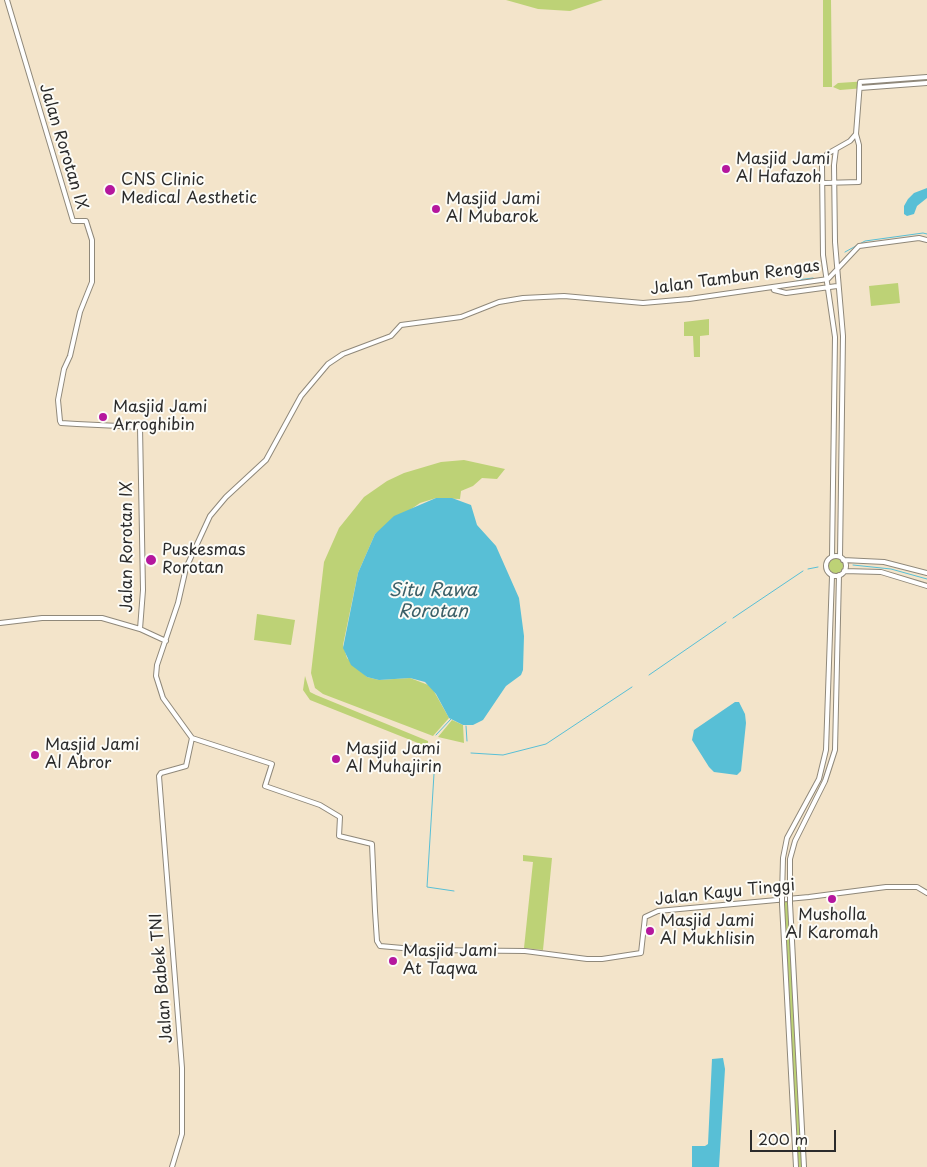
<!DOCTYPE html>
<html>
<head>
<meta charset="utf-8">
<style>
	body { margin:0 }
	#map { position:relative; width:927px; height:1167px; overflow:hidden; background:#f3e4ca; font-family:"Playpen Sans",sans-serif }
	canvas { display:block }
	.scale { position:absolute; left:750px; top:1130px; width:86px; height:22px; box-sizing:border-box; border:2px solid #2b2b2b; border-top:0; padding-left:6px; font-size:15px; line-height:18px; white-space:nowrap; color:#2b2b2b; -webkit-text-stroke:4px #fdfcf7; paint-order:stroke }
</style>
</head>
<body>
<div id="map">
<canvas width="927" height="1167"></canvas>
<div class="scale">200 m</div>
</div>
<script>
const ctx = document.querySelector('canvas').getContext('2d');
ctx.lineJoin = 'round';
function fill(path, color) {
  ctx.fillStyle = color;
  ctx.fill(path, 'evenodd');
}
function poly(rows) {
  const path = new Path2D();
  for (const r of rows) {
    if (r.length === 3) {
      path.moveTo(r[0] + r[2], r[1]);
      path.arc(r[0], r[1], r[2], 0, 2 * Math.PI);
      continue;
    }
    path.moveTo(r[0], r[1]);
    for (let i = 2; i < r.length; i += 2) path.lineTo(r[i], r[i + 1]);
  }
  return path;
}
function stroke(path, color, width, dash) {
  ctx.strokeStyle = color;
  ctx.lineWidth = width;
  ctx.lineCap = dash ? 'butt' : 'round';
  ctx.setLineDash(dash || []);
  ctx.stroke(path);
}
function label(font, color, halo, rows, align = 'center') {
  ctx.font = font + ' "Playpen Sans",sans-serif';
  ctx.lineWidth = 4;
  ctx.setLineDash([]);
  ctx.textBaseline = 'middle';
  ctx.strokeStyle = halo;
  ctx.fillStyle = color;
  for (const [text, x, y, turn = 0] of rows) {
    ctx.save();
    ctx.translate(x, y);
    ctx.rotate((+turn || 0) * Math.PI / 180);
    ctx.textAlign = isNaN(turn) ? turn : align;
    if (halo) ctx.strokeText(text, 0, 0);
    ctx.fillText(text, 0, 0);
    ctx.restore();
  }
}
fill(poly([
	[506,0,603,0,570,11,538,9],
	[823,0,831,0,832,87,823,87],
	[914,78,914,84,840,90,833,87,838,83],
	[898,283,900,303,871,306,869,286],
	[709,319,709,335,700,336,700,357,694,357,693,336,684,336,684,322],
	[464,460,505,469,497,479,482,478,473,486,461,491,460,499,436,498,420,503,375,534,358,573,343,645,347,658,367,677,379,680,410,678,431,686,449,718,433,736,323,694,315,688,311,673,324,562,339,528,364,497,387,481,404,473,441,462],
	[836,566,10],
	[257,614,295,620,291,645,254,640],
	[305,676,310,692,316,695,428,741,428,747,310,700,303,690],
	[452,720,463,725,464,743,438,737],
	[523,855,552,858,543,950,524,948,533,862,523,861],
	[790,899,804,1167,796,1167,782,900]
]), '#bdd276');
fill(poly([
	[927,188,927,198,917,206,914,214,907,216,904,214,904,206,908,199,914,193],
	[436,498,452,498,471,505,477,525,496,546,519,598,524,636,523,670,521,675,506,686,483,720,473,725,463,725,449,718,436,694,425,682,410,678,379,680,367,677,351,665,343,648,358,573,375,534,394,516],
	[735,702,739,702,745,714,746,723,741,771,737,775,714,772,709,767,692,740,694,730],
	[723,1058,725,1069,719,1167,692,1167,692,1146,705,1146,708,1144,712,1059]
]), '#58bfd6');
stroke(poly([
	[845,252,865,241,923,233,927,234],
	[797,280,813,278],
	[853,565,891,569,927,579],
	[808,569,818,567],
	[733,618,803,571],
	[649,675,726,622],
	[466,726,467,741],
	[436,735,451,719],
	[471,753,503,755,546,744,632,687],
	[434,774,427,887,454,891]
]), '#58bfd6', 1);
const minor = poly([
	[7,0,73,221,86,221,92,240,92,282,80,312,70,356,64,369,58,400,60,421,61,423,77,424,140,427,143,590,140,629],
	[860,88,927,83],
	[836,149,834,165,835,242,843,336,840,557],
	[823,183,859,182,859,145,856,134,860,82,927,77],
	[927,240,919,238,859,246,828,279,689,299,643,303,564,296,523,298,499,302,461,317,401,325,391,336,343,354,328,364,301,396,266,460,226,497,210,516,186,568,178,603,157,665,156,676,163,698,192,738,272,764,265,786,320,805,340,817,339,836,372,844,375,911,377,941,380,946,425,950,525,951,587,959,602,959,641,953,645,917,658,911,809,897,886,887,917,887,927,893],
	[774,290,786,293,837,286],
	[836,566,10],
	[832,557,835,337,823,255,822,165,827,154,850,141,856,134],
	[843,560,884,562,927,573],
	[844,571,881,572,927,586],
	[0,623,42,618,102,618,140,629,166,641],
	[790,895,790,859,795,841,825,781,835,750,839,575],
	[782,896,783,858,787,838,819,779,826,750,832,576],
	[790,903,804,1167],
	[782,904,796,1167],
	[172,1167,182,1134,182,1068,159,776,161,773,186,766,192,738]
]);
stroke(minor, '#8f887a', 6);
stroke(minor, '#fff', 4);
const minorBridge = poly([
	[782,896,782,904],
	[790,903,790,895]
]);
stroke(minorBridge, '#8f887a', 6, []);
stroke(minorBridge, '#fff', 4);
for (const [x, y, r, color] of [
	[726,169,5,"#b5179e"],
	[110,190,6,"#b5179e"],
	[436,209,5,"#b5179e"],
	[103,417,5,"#b5179e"],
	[151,560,6,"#b5179e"],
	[35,755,5,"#b5179e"],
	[336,759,5,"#b5179e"],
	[832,899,5,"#b5179e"],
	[650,931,5,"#b5179e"],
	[393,961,5,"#b5179e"]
]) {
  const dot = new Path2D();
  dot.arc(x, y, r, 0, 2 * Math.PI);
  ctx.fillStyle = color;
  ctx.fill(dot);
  stroke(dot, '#fdfcf7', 2);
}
label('16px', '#2b2b2b', '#fdfcf7', [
	["Jalan Rorotan IX",63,147,73],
	["Jalan Tambun Rengas",735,278,-8],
	["Jalan Rorotan IX",128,547,-90],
	["Jalan Kayu Tinggi",725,893,-6],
	["Jalan Babek TNI",162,978,-95]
]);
label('16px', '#2b2b2b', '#fdfcf7', [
	["Masjid Jami",736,160],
	["Al Hafazoh",736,178],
	["CNS Clinic",121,181],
	["Medical Aesthetic",121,199],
	["Masjid Jami",446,200],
	["Al Mubarok",446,218],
	["Masjid Jami",113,408],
	["Arroghibin",113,426],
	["Puskesmas",162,551],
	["Rorotan",162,569],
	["Masjid Jami",45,746],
	["Al Abror",45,764],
	["Masjid Jami",346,750],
	["Al Muhajirin",346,768],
	["Musholla",832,916,"center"],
	["Al Karomah",832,934,"center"],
	["Masjid Jami",660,922],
	["Al Mukhlisin",660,940],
	["Masjid Jami",403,952],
	["At Taqwa",403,970]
], 'left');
label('italic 18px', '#3b5f67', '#fdfcf7', [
	["Situ Rawa",433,591],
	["Rorotan",433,612]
]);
</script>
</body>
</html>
